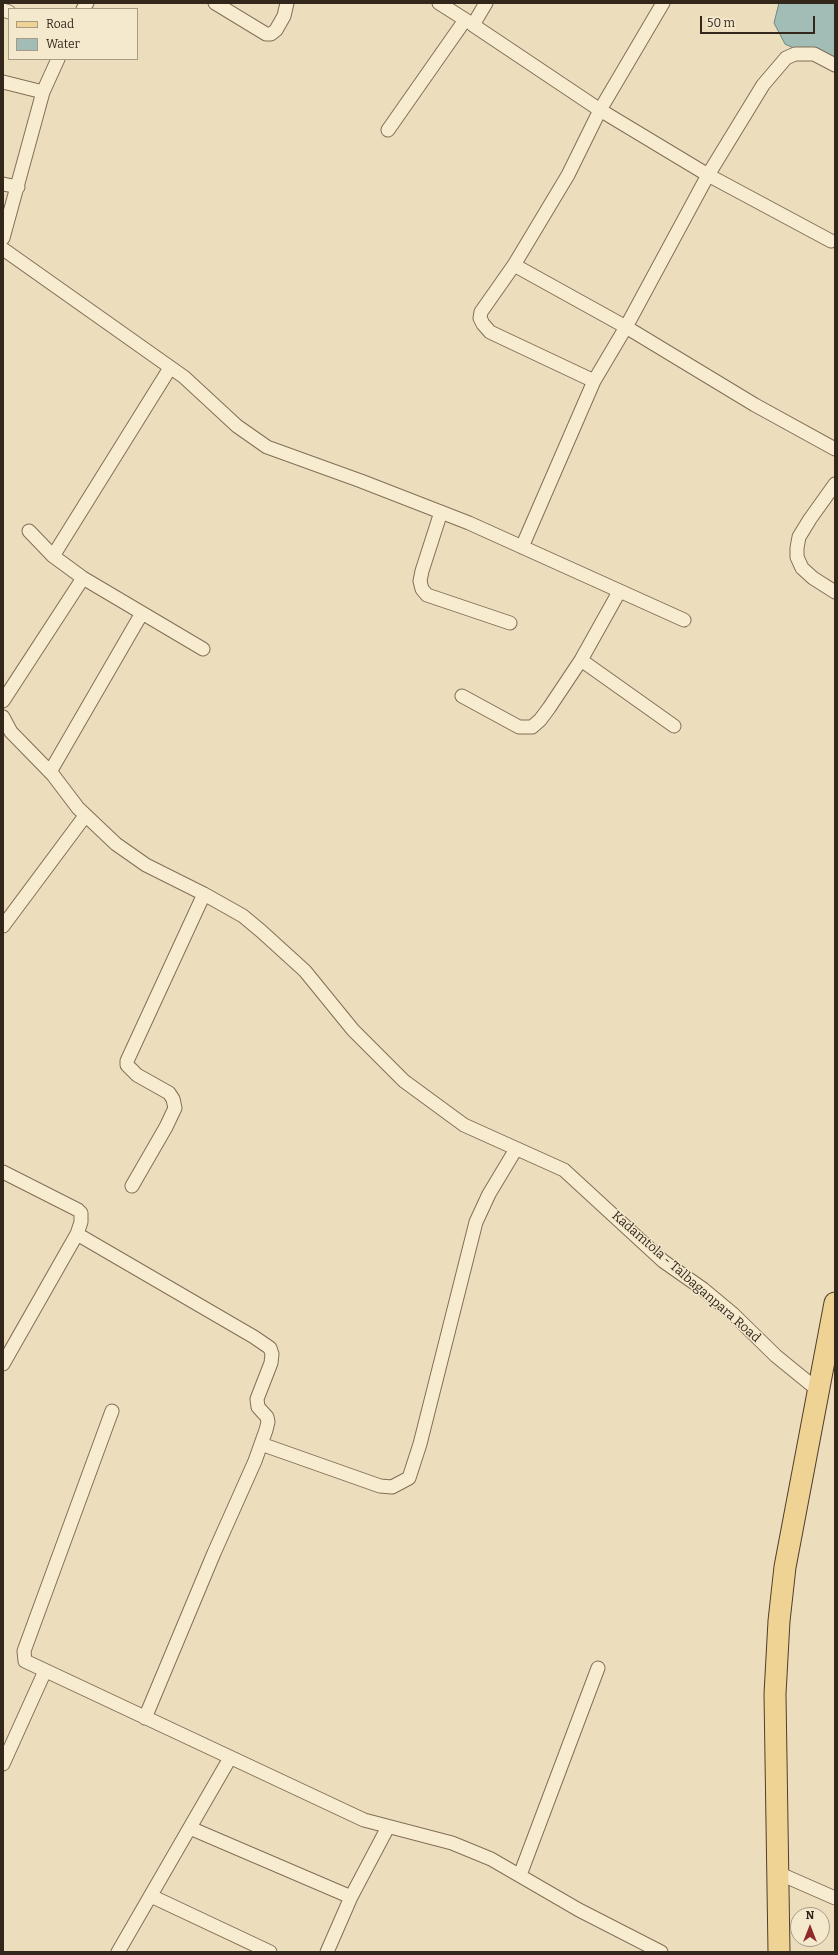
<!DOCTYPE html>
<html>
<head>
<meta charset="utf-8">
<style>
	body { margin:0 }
	#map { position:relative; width:838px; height:1955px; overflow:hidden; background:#ecdebd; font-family:Bitter,serif }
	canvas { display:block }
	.frame { position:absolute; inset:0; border:4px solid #33271b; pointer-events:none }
	.legend { position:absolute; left:8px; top:8px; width:130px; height:52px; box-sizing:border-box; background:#f4e8cd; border:1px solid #a79b86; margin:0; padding:5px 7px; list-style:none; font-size:12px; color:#33271b }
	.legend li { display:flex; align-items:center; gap:8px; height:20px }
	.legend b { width:20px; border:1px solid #a79b86 }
	.north { position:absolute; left:790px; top:1907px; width:40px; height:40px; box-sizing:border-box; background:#f4e8cd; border:1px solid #a79b86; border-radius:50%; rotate:0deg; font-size:11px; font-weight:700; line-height:16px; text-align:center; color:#33271b }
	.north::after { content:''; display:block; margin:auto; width:14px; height:18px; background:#90292a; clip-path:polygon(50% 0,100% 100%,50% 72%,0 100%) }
	.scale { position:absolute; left:700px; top:16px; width:115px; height:18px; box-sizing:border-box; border:2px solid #33271b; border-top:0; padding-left:5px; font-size:12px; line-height:14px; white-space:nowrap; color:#33271b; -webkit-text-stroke:3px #f4e8cd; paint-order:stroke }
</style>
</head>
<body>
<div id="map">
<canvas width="838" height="1955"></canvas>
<div class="frame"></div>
<ul class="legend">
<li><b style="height:5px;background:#efd395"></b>Road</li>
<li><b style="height:11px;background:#a1bdb5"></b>Water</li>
</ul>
<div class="north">N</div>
<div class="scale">50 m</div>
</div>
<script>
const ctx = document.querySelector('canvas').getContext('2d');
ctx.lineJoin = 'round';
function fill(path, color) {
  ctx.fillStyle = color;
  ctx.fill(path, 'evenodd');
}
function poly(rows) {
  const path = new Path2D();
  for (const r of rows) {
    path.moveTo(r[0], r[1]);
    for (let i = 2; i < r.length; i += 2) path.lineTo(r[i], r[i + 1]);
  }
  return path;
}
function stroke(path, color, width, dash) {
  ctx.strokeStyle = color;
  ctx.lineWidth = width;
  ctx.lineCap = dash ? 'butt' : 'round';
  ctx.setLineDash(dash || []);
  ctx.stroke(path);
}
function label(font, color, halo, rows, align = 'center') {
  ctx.font = font + ' Bitter,serif';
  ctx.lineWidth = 3;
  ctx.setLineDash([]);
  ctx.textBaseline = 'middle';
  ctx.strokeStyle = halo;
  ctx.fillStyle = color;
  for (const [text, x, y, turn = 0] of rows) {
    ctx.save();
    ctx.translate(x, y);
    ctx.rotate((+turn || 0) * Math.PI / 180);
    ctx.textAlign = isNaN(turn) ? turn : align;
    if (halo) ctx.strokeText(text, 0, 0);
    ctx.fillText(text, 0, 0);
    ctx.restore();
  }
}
const water = poly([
	[779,3,835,3,835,68,785,44,774,23,779,3]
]);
fill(water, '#a1bdb5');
stroke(water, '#698a82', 1);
const minor = poly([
	[215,3,266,34,271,34,276,30,284,16,287,3],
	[439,3,472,24],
	[486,3,473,25,600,110,663,3],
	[83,9,87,3],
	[3,10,9,12],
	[3,82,43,92],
	[388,130,465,20],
	[3,184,18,187],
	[3,238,43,92,58,59],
	[831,241,708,175,600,110,568,175,514,265,626,327,755,405,835,449],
	[3,249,184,377,237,426,267,447,361,481,469,523,684,620],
	[514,265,481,312,480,318,483,324,490,332,594,381,626,327,708,175,763,85,786,58,795,54,814,54,835,65],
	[835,484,810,519,799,537,797,548,797,557,802,568,813,578,835,592],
	[441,512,422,571,420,581,422,589,427,595,510,623],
	[29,531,53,556,83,578,203,649],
	[522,547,594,381],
	[53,556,170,368],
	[581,660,674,726],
	[462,696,519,727,532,727,540,720,549,708,581,660,619,592],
	[3,701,83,578],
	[3,717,11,732,53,775,78,808,116,844,146,865,204,894,243,916,261,931,305,971,353,1030,404,1081,464,1125,564,1170,663,1261,703,1289,733,1314,776,1356,819,1391],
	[50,772,142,613],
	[3,926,85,816],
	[3,1172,78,1210,81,1213,81,1222,77,1234,254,1337,270,1348,272,1354,271,1363,257,1399,258,1407,267,1417,268,1422,266,1430,255,1461,214,1553,145,1718],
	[132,1186,166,1127,175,1108,173,1099,169,1093,137,1075,127,1065,127,1061,204,894],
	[3,1364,77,1234],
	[112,1411,24,1651,25,1661,364,1820,452,1843,491,1859,579,1910,661,1952],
	[261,1444,380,1486,392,1487,409,1478,420,1444,476,1222,489,1194,516,1149],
	[3,1764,45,1671],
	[190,1828,351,1897],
	[778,1873,835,1898],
	[520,1875,598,1668],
	[151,1896,270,1952],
	[118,1952,230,1758],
	[327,1952,351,1897,388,1827]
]);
const primary = poly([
	[779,1952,775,1694,779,1621,785,1567,835,1303]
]);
stroke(minor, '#836e57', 15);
stroke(primary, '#503d2c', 23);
stroke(minor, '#f7ebd0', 13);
stroke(primary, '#efd395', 21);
label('13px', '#33271b', '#f4e8cd', [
	["Kadamtola - Talbaganpara Road",686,1277,41]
]);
</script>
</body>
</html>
